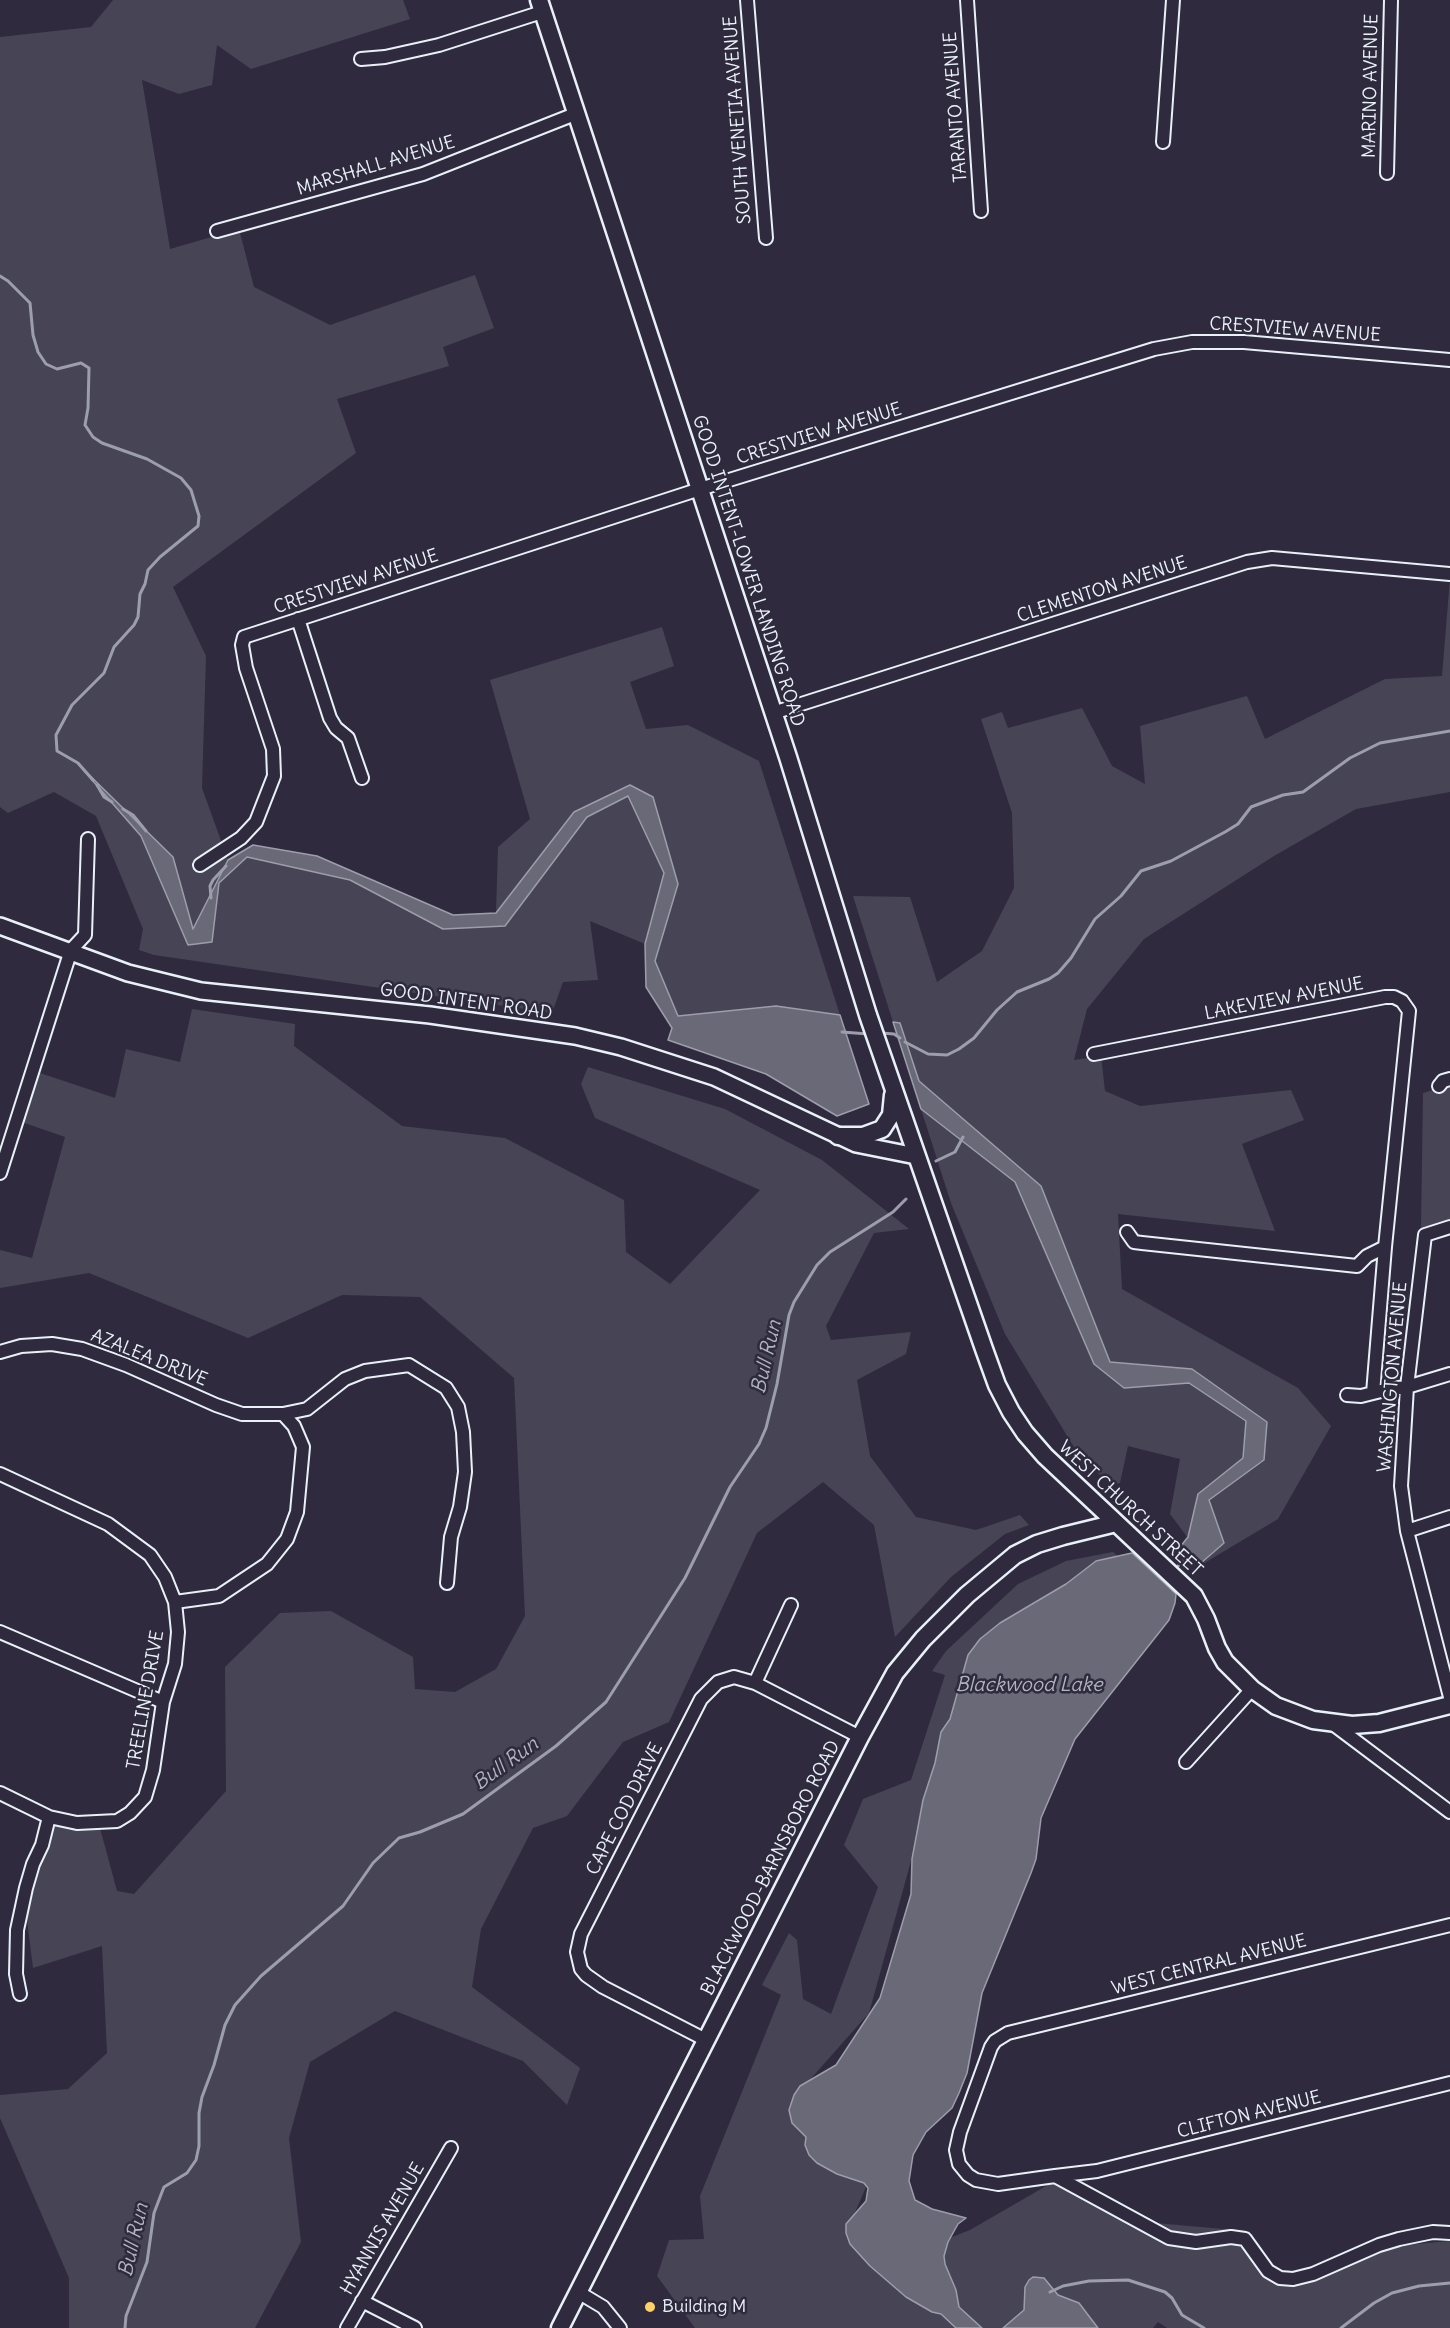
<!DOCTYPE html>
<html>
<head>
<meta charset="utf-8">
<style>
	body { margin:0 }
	canvas { display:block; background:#2f2a3d }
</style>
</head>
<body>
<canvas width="1450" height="2328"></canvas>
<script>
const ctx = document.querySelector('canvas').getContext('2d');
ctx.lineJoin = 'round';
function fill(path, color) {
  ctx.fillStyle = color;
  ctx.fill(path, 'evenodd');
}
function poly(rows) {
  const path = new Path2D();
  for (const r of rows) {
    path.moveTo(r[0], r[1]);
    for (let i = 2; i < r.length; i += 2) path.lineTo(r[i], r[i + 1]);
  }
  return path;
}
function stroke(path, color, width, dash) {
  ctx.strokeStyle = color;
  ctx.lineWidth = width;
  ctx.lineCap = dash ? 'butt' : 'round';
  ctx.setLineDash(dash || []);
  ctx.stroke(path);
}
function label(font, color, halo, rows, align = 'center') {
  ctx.font = font + ' Delius,sans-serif';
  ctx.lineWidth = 5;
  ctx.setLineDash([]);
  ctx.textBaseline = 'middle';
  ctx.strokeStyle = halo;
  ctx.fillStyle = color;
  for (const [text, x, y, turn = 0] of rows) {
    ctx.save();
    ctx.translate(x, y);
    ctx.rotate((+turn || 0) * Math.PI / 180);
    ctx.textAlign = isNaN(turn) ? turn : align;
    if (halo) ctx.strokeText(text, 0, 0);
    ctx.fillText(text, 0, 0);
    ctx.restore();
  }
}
fill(poly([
	[113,0,403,0,410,19,251,69,217,45,212,85,179,94,142,80,170,249,239,229,254,287,330,325,475,275,494,328,443,347,449,366,337,399,356,453,173,587,206,656,202,788,228,860,193,930,173,857,85,772,141,836,188,945,212,941,219,883,247,857,350,880,443,929,505,926,587,817,628,796,664,873,645,944,590,921,598,980,563,982,552,1013,154,955,139,950,143,929,96,816,54,792,8,813,0,807,0,37,91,27],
	[1450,578,1450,792,1356,809,1274,856,1144,939,1087,1009,1074,1060,1101,1056,1105,1091,1140,1106,1291,1090,1304,1120,1242,1144,1275,1231,1118,1214,1122,1289,1298,1388,1331,1426,1278,1519,1201,1565,1224,1543,1209,1500,1264,1461,1267,1422,1192,1369,1110,1362,1041,1186,919,1081,901,1024,893,1022,853,896,910,897,937,982,982,951,1014,888,1012,813,981,719,1002,712,1008,728,1082,708,1112,766,1145,784,1140,726,1247,696,1265,739,1385,679,1442,676],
	[662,627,674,666,630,682,646,729,688,725,759,761,840,1015,776,1006,678,1016,654,961,678,884,630,785,574,812,496,913,498,847,530,819,490,680],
	[192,1009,295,1024,294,1046,402,1126,505,1138,624,1200,626,1252,670,1284,760,1190,595,1118,581,1084,588,1067,725,1109,822,1160,909,1229,874,1233,826,1326,831,1340,911,1332,906,1354,857,1380,870,1456,916,1517,976,1530,1020,1515,1029,1525,1005,1534,951,1577,895,1637,874,1525,823,1482,757,1533,669,1722,623,1742,567,1816,533,1828,481,1929,472,1987,580,2068,567,2105,523,2061,395,2011,310,2062,289,2138,301,2242,255,2328,69,2328,69,2278,0,2118,0,2095,68,2089,107,2053,102,1946,33,1968,23,1888,50,1821,100,1828,117,1891,134,1894,226,1791,225,1667,280,1613,331,1611,413,1657,415,1689,455,1692,496,1669,525,1616,514,1378,420,1297,342,1295,248,1338,89,1273,0,1288,0,1250,32,1258,65,1137,13,1119,31,1070,115,1098,126,1049,180,1062],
	[1450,1085,1450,1220,1427,1229,1421,1228,1423,1093],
	[921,1109,1015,1182,1094,1364,1124,1388,1189,1383,1246,1421,1243,1458,1198,1494,1188,1538,1170,1514,1180,1459,1128,1446,1120,1483,1111,1485,1080,1457,1005,1334,951,1203],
	[1113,1552,1120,1558,968,1655,869,2013,792,2100,829,2162,867,2185,846,2233,873,2268,970,2230,1053,2182,1144,2222,1246,2231,1278,2286,1360,2249,1450,2241,1450,2328,1167,2328,1158,2322,1153,2328,695,2328,657,2276,669,2240,704,2239,700,2196,781,1995,762,1985,789,1933,797,1940,803,1999,831,2014,878,1887,844,1845,863,1799,911,1780,945,1675,932,1671,946,1651,1018,1584,1066,1561]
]), '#464455');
const water = poly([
	[78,764,173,857,193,929,228,860,253,845,317,856,453,915,496,913,574,812,630,785,653,797,678,884,655,961,678,1016,776,1006,840,1015,869,1104,837,1116,766,1074,668,1040,672,1028,646,987,645,944,664,873,628,796,587,817,505,926,443,929,350,880,247,857,219,883,212,942,188,945,141,836,78,764],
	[893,1022,900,1023,919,1081,1041,1186,1110,1362,1192,1369,1267,1422,1264,1460,1209,1500,1224,1543,1200,1564,1180,1547,1188,1537,1198,1494,1243,1458,1246,1421,1189,1383,1124,1388,1094,1364,1015,1182,921,1109,893,1022],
	[1132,1553,1176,1594,1175,1603,1169,1620,1075,1739,1041,1818,1036,1859,1031,1873,982,1993,967,2073,959,2093,952,2108,926,2132,913,2155,909,2181,915,2200,932,2209,966,2218,958,2224,948,2242,944,2256,945,2264,956,2290,959,2307,982,2328,956,2328,941,2314,932,2312,906,2297,870,2266,850,2244,846,2233,846,2224,866,2201,868,2188,864,2183,837,2174,817,2163,809,2155,805,2145,806,2137,792,2123,789,2110,794,2095,800,2086,836,2065,880,1998,911,1894,912,1859,923,1800,935,1763,941,1732,950,1719,968,1655,980,1639,1000,1623,1066,1584,1096,1561,1132,1553],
	[1033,2277,1044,2278,1058,2295,1079,2303,1098,2328,1003,2328,1024,2310,1025,2287,1029,2280,1033,2277]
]);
fill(water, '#696978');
stroke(water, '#9c9fab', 1.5);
stroke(poly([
	[0,276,8,281,30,303,33,335,38,352,46,364,57,369,81,363,89,368,88,408,85,425,93,437,102,443,147,459,181,478,191,490,199,516,198,526,160,557,148,570,145,584,140,594,138,617,134,625,114,647,104,673,72,705,56,735,57,751,78,763,93,780],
	[97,785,104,797,112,802],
	[123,809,133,815,146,831],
	[211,898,210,886,213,880,226,866],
	[842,1032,868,1034],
	[881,1033,894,1034,900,1038],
	[905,1042,928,1054,947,1055,959,1049,974,1038,997,1010,1017,992,1049,979,1058,973,1071,958,1095,919,1121,896,1141,871,1171,861,1225,832,1238,824,1251,807,1283,795,1303,792,1350,758,1380,743,1450,731],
	[936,1161,955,1152,963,1137],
	[1175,1569,1191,1553],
	[1050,2292,1063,2286,1089,2281,1128,2280,1165,2292,1172,2298,1182,2315,1204,2328],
	[125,2328,126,2316,147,2262,154,2213,162,2192,164,2187,187,2173,196,2160,199,2146,199,2113,202,2097,214,2065,225,2025,235,2005,261,1976,343,1906,373,1863,399,1838,420,1832,463,1814,556,1746,606,1702,685,1578,730,1487,759,1444,766,1428,777,1384,789,1315,794,1302,817,1265,830,1252,893,1212,906,1199],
	[1341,2328,1374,2303,1392,2293,1419,2286,1450,2283]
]), '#9c9fab', 3);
const minor = poly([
	[747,0,766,238],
	[967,0,981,211],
	[361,59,385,57,439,45,542,12],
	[1163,142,1173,0],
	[1387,173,1391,0],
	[217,231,423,174,575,114],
	[298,619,330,718,336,728,348,738,362,778],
	[773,713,1247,562,1272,558,1450,574],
	[200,865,241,838,256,822,274,776,273,749,246,668,242,645,244,637,700,489,1154,349,1192,342,1244,342,1450,360],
	[1094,1054,1385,997,1394,997,1402,1001,1409,1011,1385,1247,1367,1256,1357,1266,1142,1243,1134,1242,1127,1232],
	[1439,1086,1443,1081,1450,1079],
	[0,1173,71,950,85,935,88,839],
	[1450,1227,1425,1235,1407,1387,1401,1486,1407,1531,1450,1697],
	[0,1352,21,1346,52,1344,82,1349,126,1365,216,1405,242,1414,283,1414,307,1409,345,1379,365,1371,409,1365,446,1388,458,1407,463,1432,465,1472,460,1507,451,1537,447,1583],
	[1373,1393,1385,1247],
	[1347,1395,1361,1396,1389,1389,1407,1387,1450,1374],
	[0,1474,108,1524,150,1555,165,1577,175,1602,178,1632,175,1664,163,1702,153,1770,145,1797,130,1813,117,1821,77,1823,49,1817,0,1793],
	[1407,1531,1450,1517],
	[175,1602,219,1596,267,1564,287,1539,297,1512,303,1447,294,1426,283,1414],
	[0,1632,163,1702],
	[755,1683,791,1605],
	[1333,1724,1450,1812],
	[1186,1762,1252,1689],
	[1450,1925,1008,2033,995,2041,991,2047,960,2132,956,2150,959,2164,968,2175,976,2180,998,2184,1055,2176,1169,2238,1196,2242,1231,2237,1245,2239,1268,2271,1280,2278,1293,2279,1313,2274,1379,2245,1399,2239,1433,2232,1450,2233],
	[20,1994,16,1974,17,1930,26,1888,33,1864,42,1845,49,1817],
	[706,2040,603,1987,586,1975,581,1969,577,1952,581,1934,701,1699,718,1682,734,1677,755,1683,860,1737],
	[1055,2176,1097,2171,1450,2083],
	[578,2292,603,2307,620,2328],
	[362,2301,415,2328],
	[347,2328,451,2148]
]);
const tertiary = poly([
	[0,926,128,973,201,991,430,1015,575,1036,621,1047,714,1077,856,1144,916,1156]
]);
const secondary = poly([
	[539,0,788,757,868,1015,984,1349,997,1385,1011,1412,1025,1433,1045,1456,1194,1596,1206,1619,1217,1648,1225,1662,1252,1689,1276,1706,1313,1720,1352,1725,1379,1723,1450,1705],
	[838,1136,863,1136,882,1129,891,1115,893,1095],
	[560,2328,860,1737,895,1673,923,1639,967,1595,1015,1555,1037,1544,1063,1536,1116,1523]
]);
stroke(minor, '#e8f1f8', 16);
stroke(tertiary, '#e8f1f8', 20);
stroke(secondary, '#e8f1f8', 21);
stroke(minor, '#2f2a3d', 12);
stroke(tertiary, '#2f2a3d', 15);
stroke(secondary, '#2f2a3d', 16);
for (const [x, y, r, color] of [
	[650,2307,6,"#ffd166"]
]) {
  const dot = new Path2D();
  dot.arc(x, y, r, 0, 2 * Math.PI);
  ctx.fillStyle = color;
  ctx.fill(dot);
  stroke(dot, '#2f2a3d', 2);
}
label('18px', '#e8f1f8', '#2f2a3d', [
	["MARINO AVENUE",1371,86,-89],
	["TARANTO AVENUE",956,107,-94],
	["SOUTH VENETIA AVENUE",738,120,-94],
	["MARSHALL AVENUE",376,166,-17],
	["CRESTVIEW AVENUE",1295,330,4],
	["CRESTVIEW AVENUE",819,434,-17],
	["GOOD INTENT-LOWER LANDING ROAD",748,571,72],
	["CRESTVIEW AVENUE",356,582,-18],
	["CLEMENTON AVENUE",1102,590,-18],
	["LAKEVIEW AVENUE",1284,999,-11],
	["GOOD INTENT ROAD",466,1002,8],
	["AZALEA DRIVE",149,1358,22],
	["WASHINGTON AVENUE",1393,1377,-85],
	["WEST CHURCH STREET",1130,1509,43],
	["TREELINE DRIVE",146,1700,-80],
	["CAPE COD DRIVE",625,1809,-63],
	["BLACKWOOD-BARNSBORO ROAD",771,1868,-63],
	["WEST CENTRAL AVENUE",1209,1965,-14],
	["CLIFTON AVENUE",1249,2115,-14],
	["HYANNIS AVENUE",383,2229,-60]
]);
label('18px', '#e8f1f8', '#2f2a3d', [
	["Building M",662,2307]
], 'left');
label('italic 20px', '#afb4be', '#2f2a3d', [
	["Bull Run",767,1357,-77],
	["Blackwood Lake",1029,1685],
	["Bull Run",506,1764,-36],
	["Bull Run",134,2240,-77]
]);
</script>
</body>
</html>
